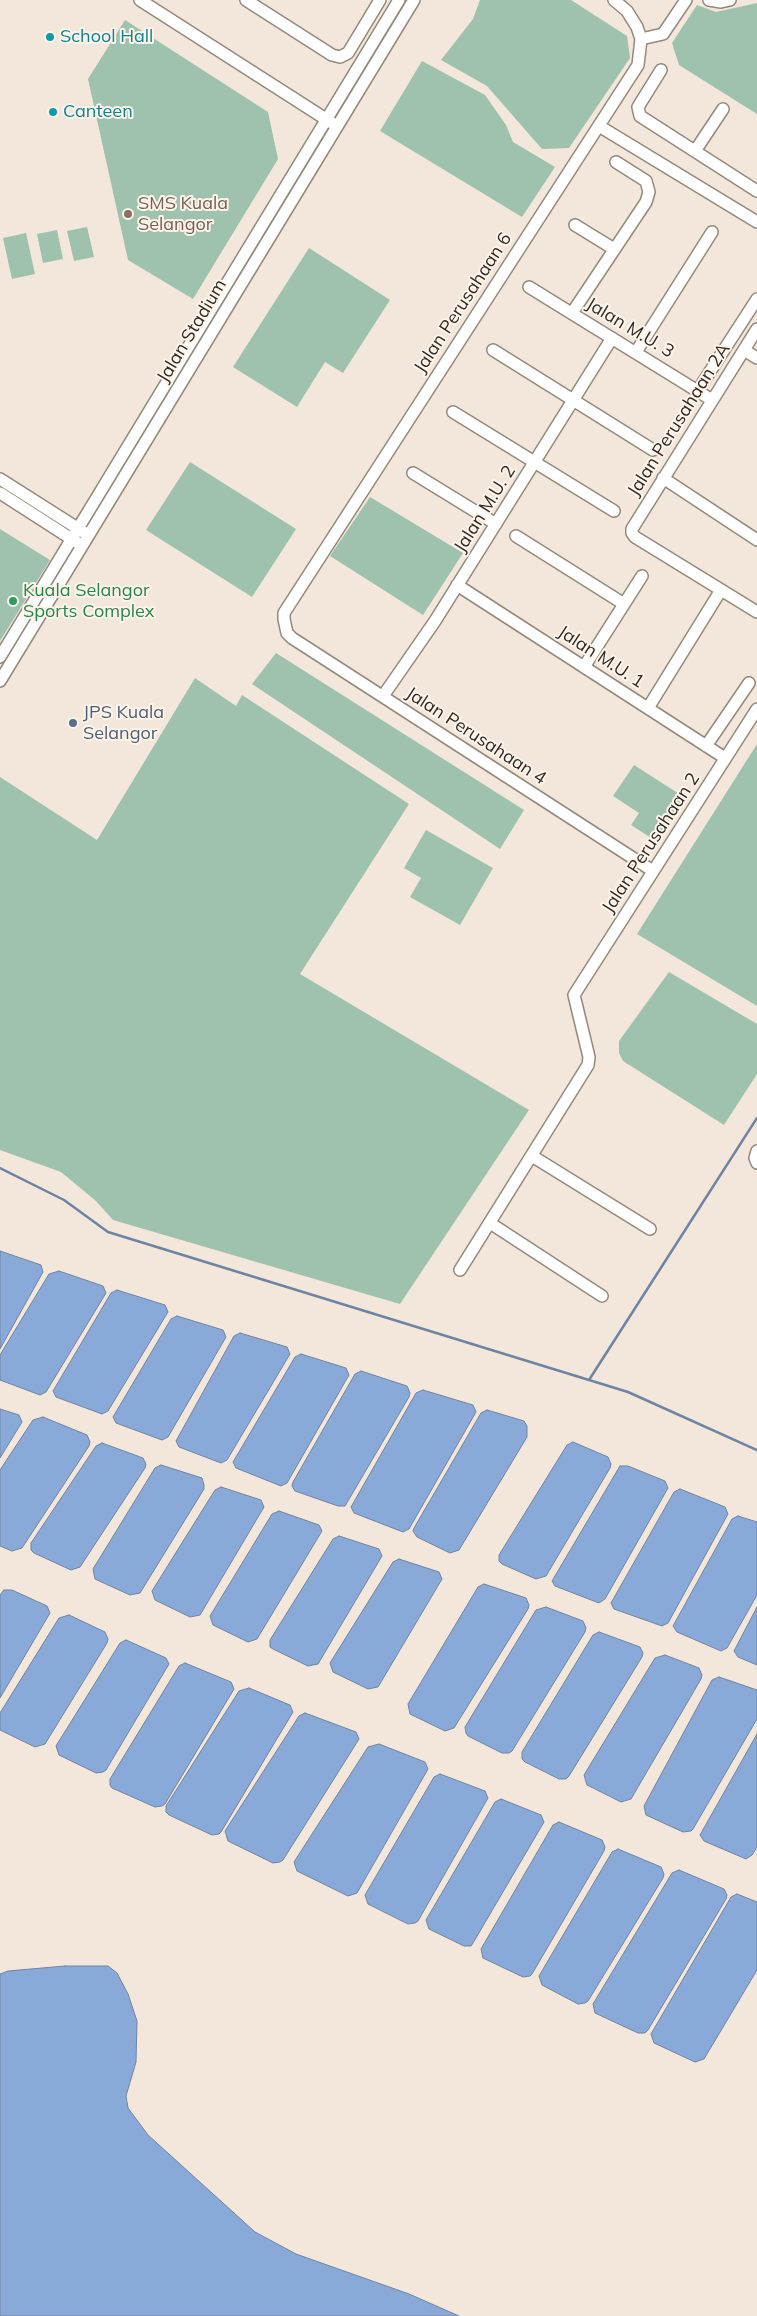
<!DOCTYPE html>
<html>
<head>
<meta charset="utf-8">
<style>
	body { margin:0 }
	canvas { display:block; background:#f3e6da }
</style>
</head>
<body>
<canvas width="757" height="2316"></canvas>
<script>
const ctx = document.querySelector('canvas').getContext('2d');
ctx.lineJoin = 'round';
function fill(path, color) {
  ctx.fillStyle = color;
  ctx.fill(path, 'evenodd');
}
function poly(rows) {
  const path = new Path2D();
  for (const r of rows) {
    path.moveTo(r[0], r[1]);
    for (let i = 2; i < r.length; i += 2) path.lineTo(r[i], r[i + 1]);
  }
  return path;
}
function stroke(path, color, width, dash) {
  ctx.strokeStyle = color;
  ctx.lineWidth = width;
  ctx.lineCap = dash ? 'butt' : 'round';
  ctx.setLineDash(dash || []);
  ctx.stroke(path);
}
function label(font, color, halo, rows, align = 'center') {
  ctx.font = font + ' Mulish,sans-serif';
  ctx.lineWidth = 4;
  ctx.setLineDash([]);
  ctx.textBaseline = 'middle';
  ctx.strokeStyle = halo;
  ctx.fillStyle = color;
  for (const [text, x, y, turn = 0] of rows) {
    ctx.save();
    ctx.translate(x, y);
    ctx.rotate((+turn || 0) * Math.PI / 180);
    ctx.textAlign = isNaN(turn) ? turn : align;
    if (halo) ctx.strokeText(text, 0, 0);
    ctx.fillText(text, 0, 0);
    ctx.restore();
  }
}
fill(poly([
	[480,0,571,0,627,36,630,58,569,148,542,149,487,86,441,60,473,19],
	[757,3,757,114,679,65,672,43,697,5,716,12],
	[125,20,268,112,278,159,193,299,128,260,88,79],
	[422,61,485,95,506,125,513,142,555,167,522,217,380,131],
	[87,227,94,257,74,261,67,231],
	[57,230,63,259,43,263,37,234],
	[26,233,35,274,12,279,3,238],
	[309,248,390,300,343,373,325,362,297,407,233,367],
	[190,462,296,529,252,597,146,530],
	[370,497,463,553,423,615,330,556],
	[0,529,50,560,0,641],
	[276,653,524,810,500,849,252,684],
	[195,678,236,706,242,695,409,804,300,974,529,1110,400,1304,113,1220,96,1201,61,1172,0,1150,0,777,97,840],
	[757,744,757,1006,637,934],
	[634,765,684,797,656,841,631,825,639,813,613,796],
	[426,830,493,868,460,925,410,897,421,878,404,868],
	[669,972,757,1024,757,1074,724,1125,623,1061,619,1053,619,1041]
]), '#9ec2ae');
const water = poly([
	[0,1251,41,1265,43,1272,0,1349,0,1251],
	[59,1271,103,1286,106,1293,46,1392,40,1395,0,1380,0,1355,49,1274,59,1271],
	[117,1290,165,1305,168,1312,108,1411,102,1414,56,1397,53,1391,111,1293,117,1290],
	[177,1316,223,1330,226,1337,168,1437,162,1440,116,1423,113,1417,171,1319,177,1316],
	[240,1333,287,1347,290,1354,227,1460,221,1463,179,1447,176,1441,234,1336,240,1333],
	[301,1354,346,1368,349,1375,287,1483,281,1486,236,1468,233,1462,295,1357,301,1354],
	[361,1371,407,1386,410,1393,409,1397,345,1506,338,1506,295,1491,292,1486,293,1482,355,1374,361,1371],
	[423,1390,473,1405,476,1412,409,1529,403,1532,354,1513,351,1507,416,1393,423,1390],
	[0,1409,19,1415,22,1422,0,1458,0,1409],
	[487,1410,524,1421,527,1426,527,1437,459,1550,450,1553,417,1537,413,1531,414,1528,481,1413,487,1410],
	[43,1417,87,1435,90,1442,89,1446,22,1548,12,1551,0,1546,0,1470,33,1420,43,1417],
	[573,1442,608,1457,611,1464,610,1468,546,1576,536,1579,502,1564,499,1561,499,1555,567,1445,573,1442],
	[102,1443,143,1458,146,1464,145,1468,80,1567,71,1570,34,1553,31,1550,31,1543,96,1446,102,1443],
	[161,1465,202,1478,204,1485,204,1489,140,1593,130,1595,95,1579,93,1569,155,1468,161,1465],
	[620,1466,628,1466,665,1481,668,1488,605,1599,599,1603,555,1586,552,1581,620,1466],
	[221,1487,261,1500,264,1507,200,1615,190,1617,155,1600,152,1591,215,1490,221,1487],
	[680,1489,725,1507,728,1514,668,1623,662,1626,614,1609,611,1603,674,1492,680,1489],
	[279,1511,319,1525,322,1531,257,1639,248,1642,213,1625,210,1616,272,1514,279,1511],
	[738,1516,757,1522,757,1595,727,1648,721,1651,677,1632,673,1626,732,1519,738,1516],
	[339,1536,379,1549,382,1556,318,1664,308,1666,273,1649,270,1647,270,1640,333,1539,339,1536],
	[399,1559,439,1572,442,1579,378,1687,368,1689,333,1672,330,1663,393,1562,399,1559],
	[484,1584,526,1598,529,1605,528,1609,454,1728,445,1731,410,1714,408,1704,478,1587,484,1584],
	[4,1590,12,1590,47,1606,50,1613,0,1698,0,1595,4,1590],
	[546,1607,583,1621,586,1628,585,1632,512,1751,509,1753,502,1753,468,1736,466,1733,465,1727,536,1610,546,1607],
	[757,1607,757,1665,738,1657,734,1651,757,1607],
	[69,1615,105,1632,108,1639,107,1643,45,1744,35,1747,0,1730,0,1713,59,1618,69,1615],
	[599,1632,640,1647,643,1653,642,1657,569,1776,566,1779,559,1779,525,1762,522,1759,522,1752,593,1635,599,1632],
	[126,1640,166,1658,169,1664,106,1770,103,1772,96,1773,59,1755,56,1746,120,1643,126,1640],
	[665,1655,699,1668,702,1675,701,1679,631,1799,621,1802,587,1785,584,1775,655,1658,665,1655],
	[185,1663,231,1682,234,1689,165,1804,162,1806,155,1807,112,1788,110,1785,110,1779,179,1666,185,1663],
	[719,1677,757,1690,757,1719,693,1829,691,1831,683,1832,646,1815,644,1806,712,1680,719,1677],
	[249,1688,290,1705,293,1712,221,1832,219,1834,212,1835,169,1815,166,1812,166,1806,239,1691,249,1688],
	[305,1713,356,1732,359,1739,283,1860,280,1862,273,1863,228,1841,225,1831,299,1716,305,1713],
	[757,1734,757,1847,752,1855,746,1859,704,1841,700,1835,757,1734],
	[379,1744,425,1762,428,1769,357,1893,348,1896,297,1871,294,1862,368,1747,379,1744],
	[440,1774,485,1791,488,1798,418,1921,415,1923,408,1924,368,1904,365,1895,434,1777,440,1774],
	[501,1799,541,1815,544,1822,473,1943,471,1946,464,1946,429,1929,426,1920,495,1802,501,1799],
	[559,1822,602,1840,605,1847,604,1851,532,1974,530,1976,523,1977,483,1958,481,1949,553,1825,559,1822],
	[618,1849,661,1867,664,1874,663,1878,588,2001,585,2003,578,2004,542,1985,539,1976,612,1852,618,1849],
	[679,1870,724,1889,727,1895,726,1899,648,2030,645,2033,638,2033,595,2013,593,2004,672,1873,679,1870],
	[737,1894,757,1902,757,1970,704,2059,695,2062,654,2043,651,2034,731,1897,737,1894],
	[65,1966,108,1966,117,1973,128,1994,137,2021,136,2062,126,2096,128,2108,148,2135,255,2232,296,2254,409,2294,459,2316,0,2316,0,1974,8,1971,65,1966]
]);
fill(water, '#89aad8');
stroke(water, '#6e84a2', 1);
stroke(poly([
	[0,1168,64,1200,108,1232,628,1392,757,1450],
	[589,1380,757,1118]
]), '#6e84a2', 2.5);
const minor = poly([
	[140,0,332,123],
	[246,0,332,55,340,57,348,53,380,0],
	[614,0,627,11,637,27,641,39,638,65,284,613,284,619,287,633,292,638,653,871],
	[709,0,721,2,730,0],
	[641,39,663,34,686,0],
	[661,70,638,107,640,116,757,191],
	[599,126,757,222],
	[695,151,723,109],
	[575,225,614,249],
	[529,287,712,400],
	[572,313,646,202,649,192,646,181,616,162],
	[757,329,632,529,632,533,635,537,757,612],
	[493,350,653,450],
	[744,350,757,358],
	[636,352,712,232],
	[698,390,757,299],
	[453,412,614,511],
	[413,473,496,524],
	[663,478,757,540],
	[0,479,85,533],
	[0,493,78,543],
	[516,536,624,604],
	[457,585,725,758],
	[0,657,399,0],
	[584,667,642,576],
	[0,681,414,0],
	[383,696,435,621,612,338],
	[648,708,721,590],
	[706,746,749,683],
	[757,1151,755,1158,757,1163],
	[532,1156,650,1229],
	[490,1223,602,1296],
	[460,1270,588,1065,589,1057,574,995,757,709]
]);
stroke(minor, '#94897d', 14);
stroke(minor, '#fff', 11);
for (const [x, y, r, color] of [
	[50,37,5,"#0f9aa8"],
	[53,112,5,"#0f9aa8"],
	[128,214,5,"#8d6e63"],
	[13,601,5,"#2e9e5b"],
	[73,723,5,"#5c6f8a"]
]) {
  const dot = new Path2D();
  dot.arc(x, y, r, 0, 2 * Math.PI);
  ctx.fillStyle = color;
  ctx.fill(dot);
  stroke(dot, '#fef4ea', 2);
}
label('18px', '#0d838f', '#fef4ea', [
	["School Hall",60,37],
	["Canteen",63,112]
], 'left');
label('18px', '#785e54', '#fef4ea', [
	["SMS Kuala",138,204],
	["Selangor",138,225]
], 'left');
label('18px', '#2e2a25', '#fef4ea', [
	["Jalan Perusahaan 6",463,303,-57],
	["Jalan M.U. 3",630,328,31],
	["Jalan Stadium",192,331,-59],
	["Jalan Perusahaan 2A",679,420,-58],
	["Jalan M.U. 2",485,509,-58],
	["Jalan M.U. 1",601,657,33],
	["Jalan Perusahaan 4",476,736,33],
	["Jalan Perusahaan 2",651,843,-57]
]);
label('18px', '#27864d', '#fef4ea', [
	["Kuala Selangor",23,591],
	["Sports Complex",23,612]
], 'left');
label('18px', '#4e5e75', '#fef4ea', [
	["JPS Kuala",83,713],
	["Selangor",83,734]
], 'left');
</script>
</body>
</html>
